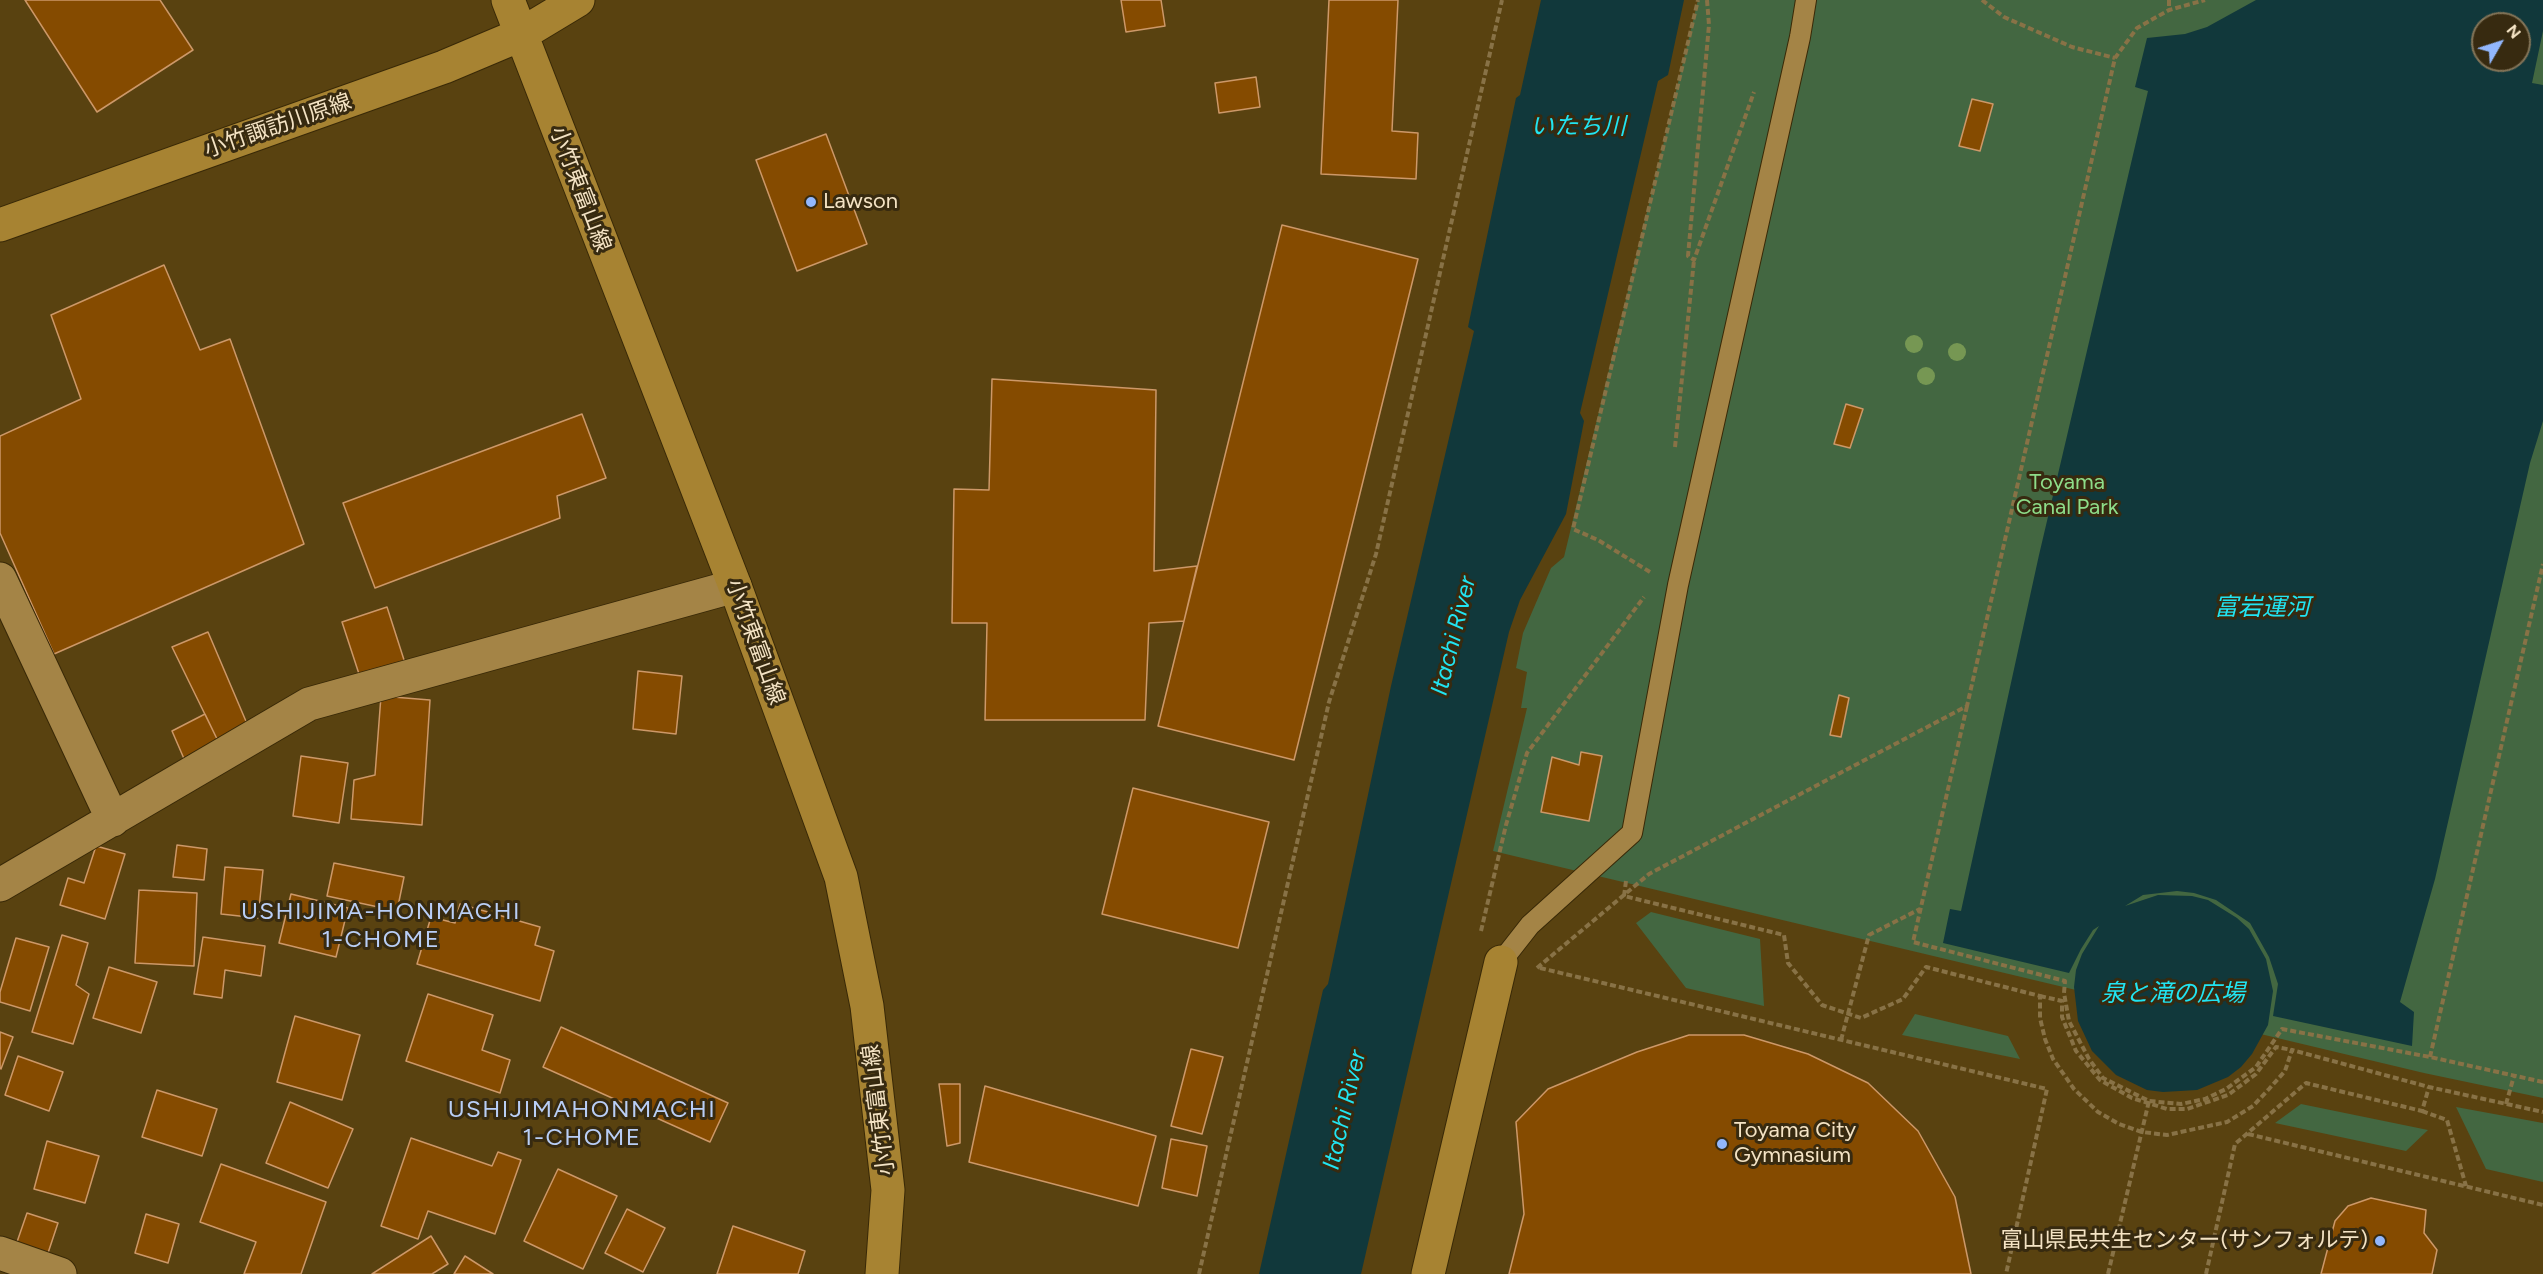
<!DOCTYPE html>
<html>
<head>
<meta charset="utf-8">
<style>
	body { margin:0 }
	#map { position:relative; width:2543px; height:1274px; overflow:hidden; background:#594210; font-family:Figtree,sans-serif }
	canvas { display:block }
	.north { position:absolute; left:2471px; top:12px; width:60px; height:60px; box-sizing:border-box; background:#372a10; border:2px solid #837458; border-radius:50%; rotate:51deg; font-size:16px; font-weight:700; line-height:24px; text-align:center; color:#f4e3c4 }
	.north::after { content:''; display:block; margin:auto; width:21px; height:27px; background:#92b7fd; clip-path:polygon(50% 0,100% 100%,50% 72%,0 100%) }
</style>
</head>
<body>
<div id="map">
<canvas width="2543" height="1274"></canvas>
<div class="north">N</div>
</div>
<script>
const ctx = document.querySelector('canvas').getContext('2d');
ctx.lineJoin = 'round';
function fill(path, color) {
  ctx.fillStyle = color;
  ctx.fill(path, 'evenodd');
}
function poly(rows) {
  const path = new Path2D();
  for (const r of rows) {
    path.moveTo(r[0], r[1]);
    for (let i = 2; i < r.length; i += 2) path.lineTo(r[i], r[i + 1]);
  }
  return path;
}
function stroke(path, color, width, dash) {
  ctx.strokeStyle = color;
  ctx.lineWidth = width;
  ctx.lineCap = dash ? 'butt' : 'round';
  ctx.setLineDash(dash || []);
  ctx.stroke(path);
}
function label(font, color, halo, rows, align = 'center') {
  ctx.font = font + ' Figtree,"Noto Sans JP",sans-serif';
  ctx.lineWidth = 6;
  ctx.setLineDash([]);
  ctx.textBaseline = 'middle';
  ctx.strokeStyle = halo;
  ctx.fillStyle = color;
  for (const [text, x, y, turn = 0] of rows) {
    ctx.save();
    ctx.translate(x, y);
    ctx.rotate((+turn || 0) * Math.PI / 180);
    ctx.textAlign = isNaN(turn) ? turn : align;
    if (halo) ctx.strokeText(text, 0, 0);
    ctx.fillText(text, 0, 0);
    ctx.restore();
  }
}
fill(poly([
	[1698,0,2543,0,2543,1098,2424,1073,1493,851,1527,708,1521,708,1527,672,1516,668,1523,633,1551,568,1564,557],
	[2483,24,2519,24,2519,60,2483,60],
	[1651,912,1760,939,1764,1006,1686,988,1636,923],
	[1915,1014,2008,1036,2020,1059,1902,1035],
	[2301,1104,2428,1130,2406,1151,2275,1123],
	[2456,1107,2543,1123,2543,1182,2486,1169]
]), '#436741');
fill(poly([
	[1541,0,1684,0,1668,75,1658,81,1580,413,1584,421,1566,514,1520,600,1509,632,1361,1274,1259,1274,1323,990,1328,984,1391,686,1474,331,1468,327,1516,98,1520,95],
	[2256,0,2543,0,2543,31,2532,83,2543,85,2543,421,2530,463,2435,879,2400,1002,2414,1012,2412,1046,2273,1016,2278,984,2269,957,2250,923,2216,900,2194,893,2177,891,2143,895,2125,906,2158,895,2192,896,2208,900,2237,918,2249,929,2266,959,2273,991,2268,1025,2252,1054,2241,1067,2228,1077,2197,1090,2163,1092,2147,1090,2116,1075,2092,1051,2078,1021,2074,987,2076,970,2082,954,2099,926,2093,930,2081,949,2069,973,1943,943,1950,909,1961,911,2039,555,2148,91,2135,87,2147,38,2185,34,2207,27],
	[2483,24,2519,24,2519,60,2483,60]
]), '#11383b');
const building = poly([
	[25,0,160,0,193,50,97,112,25,0],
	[1121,0,1161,0,1165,26,1126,32,1121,0],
	[1329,0,1398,0,1392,131,1418,133,1416,179,1321,174,1329,0],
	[1256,77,1260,107,1219,113,1215,83,1256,77],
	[1972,99,1993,104,1980,151,1959,146,1972,99],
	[826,134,867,244,797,271,756,160,826,134],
	[1282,225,1418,259,1294,760,1158,726,1282,225],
	[164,265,200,350,230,339,304,544,54,654,0,533,0,436,81,399,51,315,164,265],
	[992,379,1156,390,1154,571,1197,566,1184,621,1149,623,1145,720,985,720,987,623,952,623,954,489,989,490,992,379],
	[1846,404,1863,409,1850,448,1834,444,1846,404],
	[582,414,606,478,557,496,560,518,375,588,343,503,582,414],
	[387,607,405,663,360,677,342,622,387,607],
	[208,632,248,726,218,741,172,647,208,632],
	[638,671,682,676,676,734,633,729,638,671],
	[1839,695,1849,698,1841,737,1830,735,1839,695],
	[381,696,430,700,422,825,351,819,354,780,375,775,381,696],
	[205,714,218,741,185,761,172,731,205,714],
	[1581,752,1602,756,1589,821,1541,812,1552,757,1579,765,1581,752],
	[301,756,348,763,339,823,293,816,301,756],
	[1133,788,1269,822,1238,948,1102,914,1133,788],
	[177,845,207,849,204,880,173,877,177,845],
	[96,846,125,854,105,919,60,905,68,878,84,883,96,846],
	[334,863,404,877,397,911,327,896,334,863],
	[225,867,263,870,258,918,221,914,225,867],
	[139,890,197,893,194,966,135,963,139,890],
	[291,894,348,908,336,957,279,943,291,894],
	[460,904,540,927,535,945,554,951,540,1001,417,964,431,917,455,923,460,904],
	[62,935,88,943,76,985,89,994,73,1044,32,1032,62,935],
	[203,937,265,946,261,976,225,970,222,998,194,994,203,937],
	[16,938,49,947,30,1011,0,1002,0,992,16,938],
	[109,967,157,982,141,1033,93,1018,109,967],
	[428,994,493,1015,482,1050,510,1060,500,1093,406,1061,428,994],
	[295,1016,360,1035,342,1100,277,1082,295,1016],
	[561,1027,728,1103,710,1142,543,1067,561,1027],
	[0,1032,13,1037,1,1069,0,1068,0,1032],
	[1689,1035,1744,1035,1808,1054,1868,1083,1918,1131,1955,1197,1971,1274,1509,1274,1524,1214,1516,1122,1548,1089,1637,1052,1689,1035],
	[1191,1049,1223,1057,1202,1134,1171,1126,1191,1049],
	[18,1056,63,1072,49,1111,5,1095,18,1056],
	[939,1084,960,1084,960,1143,947,1146,939,1084],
	[985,1086,1156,1136,1138,1206,969,1162,985,1086],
	[157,1090,217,1109,202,1156,142,1137,157,1090],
	[290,1102,353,1129,328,1188,266,1163,290,1102],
	[411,1138,492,1166,498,1152,521,1160,495,1234,428,1211,418,1239,381,1226,411,1138],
	[1171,1139,1207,1146,1197,1196,1162,1188,1171,1139],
	[47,1141,99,1156,85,1203,34,1189,47,1141],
	[221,1164,326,1202,301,1274,244,1274,256,1242,200,1222,221,1164],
	[558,1169,617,1196,583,1269,524,1241,558,1169],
	[2371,1198,2426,1210,2424,1233,2437,1250,2432,1274,2321,1274,2335,1221,2348,1206,2371,1198],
	[627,1209,665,1228,643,1272,605,1253,627,1209],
	[27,1213,58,1223,48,1253,17,1242,27,1213],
	[146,1214,179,1224,168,1263,135,1253,146,1214],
	[733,1226,805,1251,798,1274,717,1274,733,1226],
	[431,1236,448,1264,432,1274,372,1274,431,1236],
	[465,1256,493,1274,454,1274,465,1256]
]);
fill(building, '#854b00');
stroke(building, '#cd9868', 1.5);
const lane = poly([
	[1501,962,1530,925,1632,833,1678,585,1800,37,1806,0]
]);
const street = poly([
	[0,579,113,820],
	[0,885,309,704,735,586],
	[0,1253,60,1274]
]);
const secondary = poly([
	[508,0,735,586,841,877,867,1006,888,1190,882,1274],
	[0,225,444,67,520,35,578,0],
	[1428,1274,1501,962]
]);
stroke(lane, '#392907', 22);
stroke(street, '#392907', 35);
stroke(secondary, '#392907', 35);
stroke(poly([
	[1707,0,1709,25,1688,256,1694,260,1754,92],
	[1982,0,2004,17,2072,47,2115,58],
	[2169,0,2169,10],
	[1675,447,1694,260],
	[1650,572,1598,540,1573,529,1698,0],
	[1967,706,1913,942,2065,981,2064,993,2069,1021,2089,1059,2103,1078,2149,1101,2181,1104,2205,1099,2226,1089,2256,1067,2282,1029,2430,1057,2543,1082],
	[1626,881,1624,896,1784,935,1788,963,1822,1005,1861,1018,1903,999,1926,967,2040,996,2040,1018,2045,1039,2053,1059,2074,1089,2098,1112,2119,1124,2142,1132,2167,1135,2227,1122,2253,1106,2269,1089,2285,1071,2292,1050,2429,1087,2543,1112],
	[1481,931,1506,825,1527,753,1644,597],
	[1537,968,1649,874,1967,706,2115,58,2137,28,2169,10,2205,0],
	[1540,968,2047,1089,2006,1274],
	[1841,1040,1869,935,1920,909],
	[2430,1057,2543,564],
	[2506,1104,2514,1076],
	[2422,1111,2447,1120,2466,1186],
	[2248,1134,2543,1205],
	[1199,1274,1329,702,1376,554,1502,0],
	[2108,1274,2149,1101],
	[2206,1274,2235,1144,2306,1083,2422,1111,2429,1087]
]), '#887246', 4, [6, 3]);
stroke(lane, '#a48446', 20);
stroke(street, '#a48446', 33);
stroke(secondary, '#a78332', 33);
stroke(poly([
	[2040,996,2062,1001,2062,1017,2076,1051,2100,1080,2132,1098,2167,1109,2187,1109,2228,1095,2256,1074,2276,1047,2292,1050]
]), '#887246', 4, [6, 3]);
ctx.fillStyle = '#769753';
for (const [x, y] of [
	[1914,344],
	[1957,352],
	[1926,376]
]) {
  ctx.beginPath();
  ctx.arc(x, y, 9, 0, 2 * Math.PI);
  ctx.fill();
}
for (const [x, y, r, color] of [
	[811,202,6,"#92b7fd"],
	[1722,1144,6,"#92b7fd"],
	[2380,1241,6,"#92b7fd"]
]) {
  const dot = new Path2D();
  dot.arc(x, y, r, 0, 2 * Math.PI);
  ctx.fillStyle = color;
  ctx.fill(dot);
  stroke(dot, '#372a10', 2);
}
label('22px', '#f4e3c4', '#372a10', [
	["小竹諏訪川原線",278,126,-19],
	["小竹東富山線",580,189,69],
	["小竹東富山線",755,642,70],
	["小竹東富山線",879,1110,-97]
]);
label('22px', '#f4e3c4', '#372a10', [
	["Lawson",823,202],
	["Toyama City",1734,1131],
	["Gymnasium",1734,1156],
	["富山県民共生センター(サンフォルテ)",2368,1241,"right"]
], 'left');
label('22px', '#8edd89', '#372a10', [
	["Toyama",2067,483],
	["Canal Park",2067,508]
]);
label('italic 24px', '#21e4f1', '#372a10', [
	["いたち川",1578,127],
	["富岩運河",2262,608],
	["Itachi River",1454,636,-76],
	["泉と滝の広場",2173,994],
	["Itachi River",1345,1110,-77]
]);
ctx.letterSpacing = '1.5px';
label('24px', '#b9cef6', '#372a10', [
	["USHIJIMA-HONMACHI",381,912],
	["1-CHOME",381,940],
	["USHIJIMAHONMACHI",582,1110],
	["1-CHOME",582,1138]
]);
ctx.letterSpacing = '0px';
</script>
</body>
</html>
